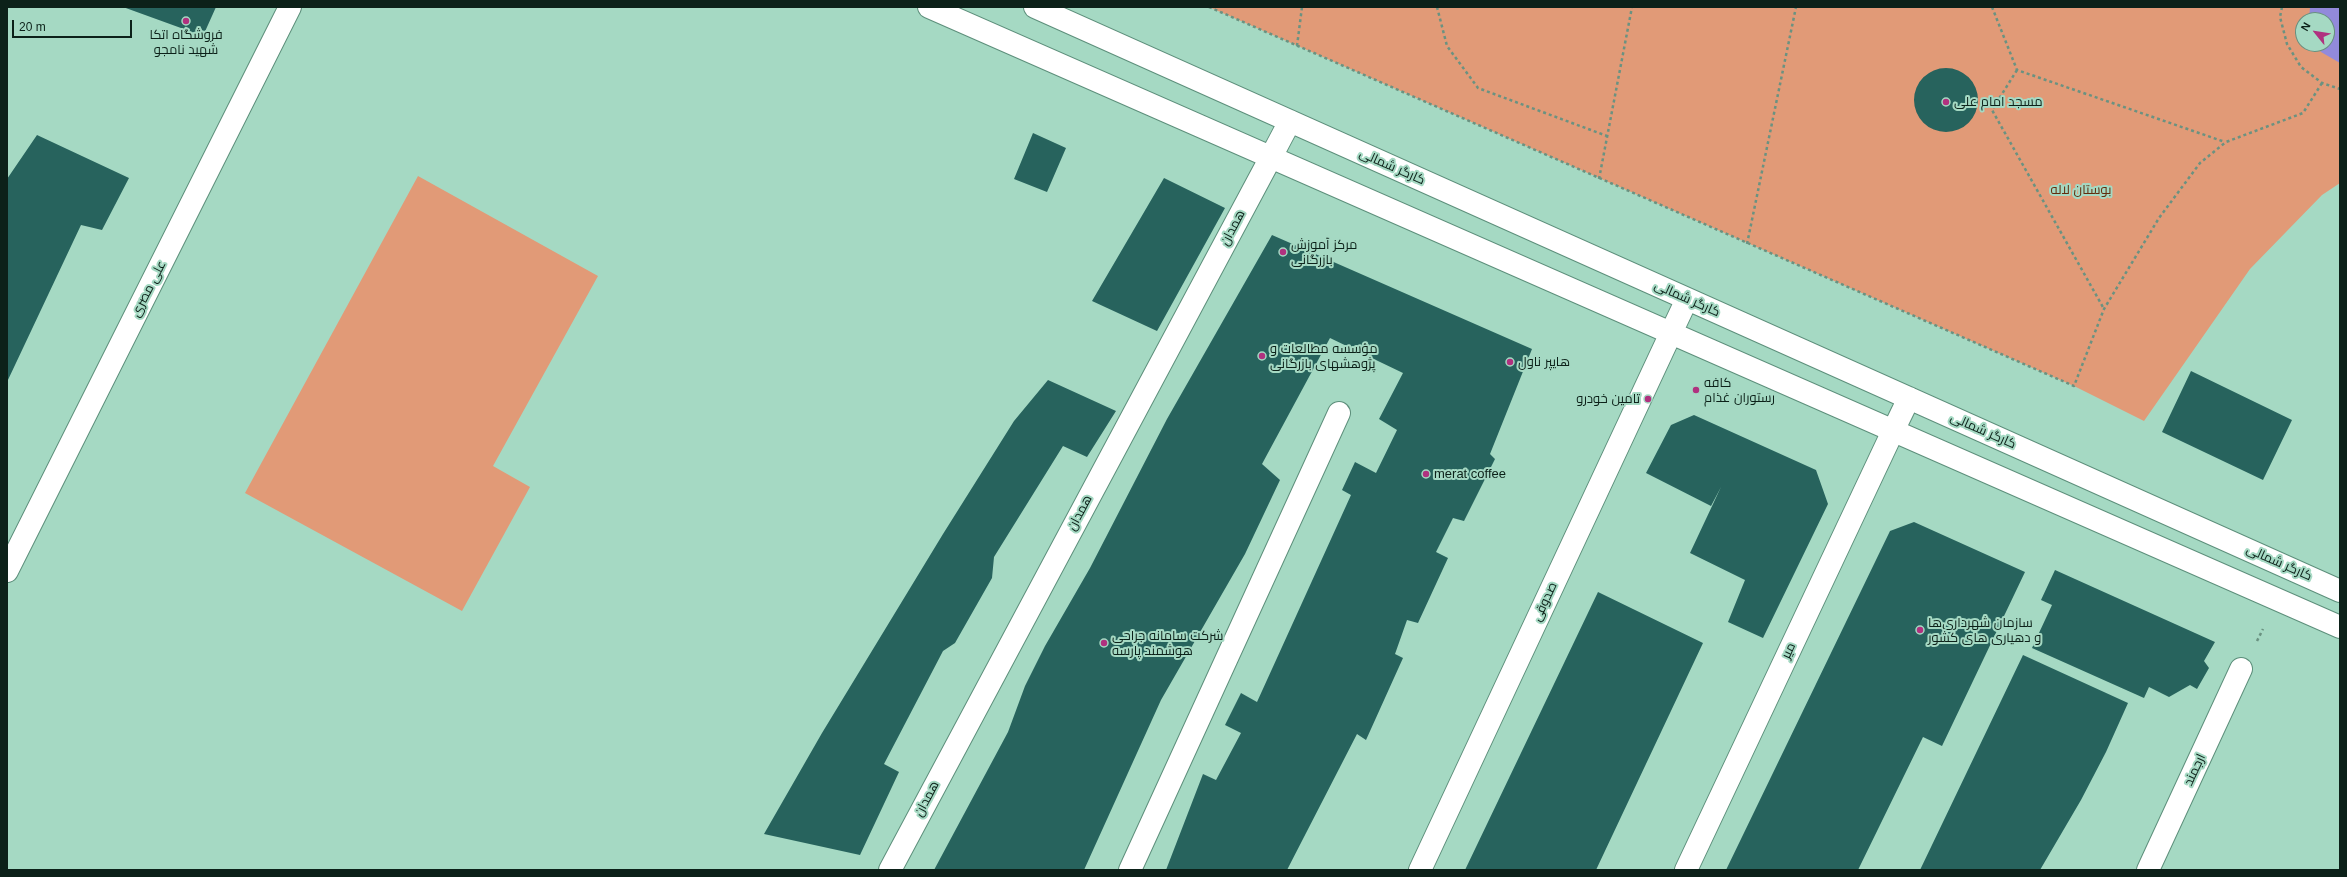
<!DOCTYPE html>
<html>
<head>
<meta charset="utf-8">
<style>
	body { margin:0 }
	#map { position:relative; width:2347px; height:877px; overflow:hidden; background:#a5d9c3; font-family:Helvetica,sans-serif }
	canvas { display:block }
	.frame { position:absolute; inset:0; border:8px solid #0c2119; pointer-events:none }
	.north { position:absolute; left:2295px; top:12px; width:40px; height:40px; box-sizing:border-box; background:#a5d9c3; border:1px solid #688f7f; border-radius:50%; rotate:300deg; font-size:11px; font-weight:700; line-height:16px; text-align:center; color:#0c2119 }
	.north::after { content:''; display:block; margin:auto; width:14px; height:18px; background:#b0317f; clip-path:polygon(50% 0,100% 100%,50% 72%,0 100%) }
	.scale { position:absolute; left:12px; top:20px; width:120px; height:18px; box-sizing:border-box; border:2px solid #0c2119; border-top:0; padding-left:5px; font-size:12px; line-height:14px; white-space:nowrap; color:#0c2119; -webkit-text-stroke:3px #a5d9c3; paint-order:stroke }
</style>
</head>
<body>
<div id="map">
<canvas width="2347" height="877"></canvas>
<div class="frame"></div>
<div class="north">N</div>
<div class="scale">20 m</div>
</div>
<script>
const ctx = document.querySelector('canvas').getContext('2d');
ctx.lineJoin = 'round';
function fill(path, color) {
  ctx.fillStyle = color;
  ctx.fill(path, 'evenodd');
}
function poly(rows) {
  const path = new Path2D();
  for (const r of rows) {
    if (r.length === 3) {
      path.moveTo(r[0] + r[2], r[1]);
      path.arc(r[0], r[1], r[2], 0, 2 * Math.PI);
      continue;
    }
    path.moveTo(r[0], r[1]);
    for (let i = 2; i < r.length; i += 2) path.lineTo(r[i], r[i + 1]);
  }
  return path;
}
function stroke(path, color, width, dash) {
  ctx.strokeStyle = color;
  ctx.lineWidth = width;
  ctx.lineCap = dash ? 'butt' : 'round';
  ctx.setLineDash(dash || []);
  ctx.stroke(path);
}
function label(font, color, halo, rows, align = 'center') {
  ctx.font = font + ' Helvetica,Cairo,sans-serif';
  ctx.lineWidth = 4;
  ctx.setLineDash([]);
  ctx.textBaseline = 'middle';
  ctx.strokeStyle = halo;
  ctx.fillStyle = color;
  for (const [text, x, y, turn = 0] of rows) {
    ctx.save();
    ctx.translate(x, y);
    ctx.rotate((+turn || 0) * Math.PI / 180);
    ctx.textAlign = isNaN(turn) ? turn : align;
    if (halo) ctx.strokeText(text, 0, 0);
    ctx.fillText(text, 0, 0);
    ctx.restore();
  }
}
fill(poly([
	[1209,7,2340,7,2340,183,2322,195,2250,269,2144,421,2074,386],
	[2303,20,2327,20,2327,44,2303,44],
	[418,176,598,276,493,466,530,487,462,611,245,493]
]), '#e19a77');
fill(poly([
	[2310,7,2340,7,2340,63,2321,52,2316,44,2327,44,2327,20,2309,20]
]), '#928adb');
fill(poly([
	[123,7,216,7,203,36],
	[1946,100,32],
	[1033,133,1066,148,1047,192,1014,179],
	[37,135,129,178,102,230,81,225,7,382,7,179],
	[1164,178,1225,208,1157,331,1092,301],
	[1272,235,1532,349,1490,454,1495,459,1464,521,1453,518,1436,552,1448,558,1418,623,1407,620,1395,654,1403,658,1366,740,1357,734,1287,870,1166,870,1203,774,1216,780,1241,733,1225,725,1241,693,1257,702,1351,495,1342,490,1355,462,1376,473,1397,430,1379,419,1403,373,1330,338,1262,464,1280,480,1245,554,1161,700,1084,870,934,870,1008,732,1025,686,1045,646,1090,568,1167,419],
	[2191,371,2292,420,2263,480,2162,432],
	[1048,380,1116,411,1087,457,1063,446,994,557,992,578,955,643,943,651,884,764,899,772,860,855,764,834,822,733,943,534,1014,421],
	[1694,415,1816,470,1828,504,1763,638,1728,622,1745,580,1690,553,1721,487,1711,506,1646,473,1671,425],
	[1914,522,2025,572,1942,746,1923,737,1858,870,1726,870,1890,531],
	[2055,570,2215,642,2204,661,2209,668,2197,689,2190,685,2169,697,2149,687,2144,698,2032,648,2052,605,2041,600],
	[1598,592,1703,643,1596,870,1465,870],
	[2023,655,2128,703,2106,752,2081,800,2040,870,1920,870]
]), '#27635d');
const minor = poly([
	[7,571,290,7],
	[890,870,1271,157],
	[1130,870,1339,413],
	[1686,870,1893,431],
	[2148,870,2241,669]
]);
const tertiary = poly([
	[1420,870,1671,333]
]);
const primary = poly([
	[929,7,2340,627],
	[1035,7,2340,591],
	[1271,157,1290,121],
	[1671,333,1687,299],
	[1893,431,1909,398]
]);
stroke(minor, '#5d8f7b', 24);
stroke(tertiary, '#5d8f7b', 24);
stroke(primary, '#5d8f7b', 24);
stroke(poly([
	[1209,7,2074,386,2104,309,2159,218,2200,163,2226,142,2303,113,2322,83],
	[1437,7,1447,46,1478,88,1607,136],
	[1992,7,2017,70,2225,142],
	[2282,7,2280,17,2287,44,2301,67,2322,83,2340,89],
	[1297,46,1302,7],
	[2017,70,1992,110,2104,309],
	[1599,179,1632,7],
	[1747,244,1796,7],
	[2257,641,2263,629]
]), '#6a9281', 2.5, [3, 3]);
stroke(minor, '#fff', 22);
stroke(tertiary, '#fff', 22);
stroke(primary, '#fff', 22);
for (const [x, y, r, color] of [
	[186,21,4,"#b0317f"],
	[1946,102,4,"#b0317f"],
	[1283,252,4,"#b0317f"],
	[1262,356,4,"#b0317f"],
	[1510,362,4,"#b0317f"],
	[1696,390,4,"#b0317f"],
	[1648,399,4,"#b0317f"],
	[1426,474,4,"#b0317f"],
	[1920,630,4,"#b0317f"],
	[1104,643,4,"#b0317f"]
]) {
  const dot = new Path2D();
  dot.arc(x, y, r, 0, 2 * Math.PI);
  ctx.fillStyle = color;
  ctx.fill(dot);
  stroke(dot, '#a5d9c3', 1.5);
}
label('13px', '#0c2119', '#a5d9c3', [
	["فروشگاه اتکا",186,35,"center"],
	["شهید نامجو",186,50,"center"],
	["مسجد امام علی",1954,102],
	["مرکز آموزش",1291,245],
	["بازرگانی",1291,260],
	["مؤسسه مطالعات و",1270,349],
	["پژوهشهای بازرگانی",1270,364],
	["هايپر ناول",1518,362],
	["کافه",1704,383],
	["رستوران غذام",1704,398],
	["تامین خودرو",1640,399,"right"],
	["merat coffee",1434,474],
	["سازمان شهرداری‌ها",1928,623],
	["و دهیاری‌ های کشور",1928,638],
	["شرکت سامانه جراحی",1112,636],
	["هوشمند پارسه",1112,651]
], 'left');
label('13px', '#0c2119', '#a5d9c3', [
	["کارگر شمالی",1392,167,24],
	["همدان",1233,228,-62],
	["علی مصری",149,289,-63],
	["کارگر شمالی",1687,299,24],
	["کارگر شمالی",1983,431,24],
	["همدان",1080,513,-62],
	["کارگر شمالی",2279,563,24],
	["صدوقی",1545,602,-65],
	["میر",1789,651,-65],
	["ارجمند",2195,770,-65],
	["همدان",927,799,-62]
]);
label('13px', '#622c0c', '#a5d9c3', [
	["بوستان لاله",2081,190]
]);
</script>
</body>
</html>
